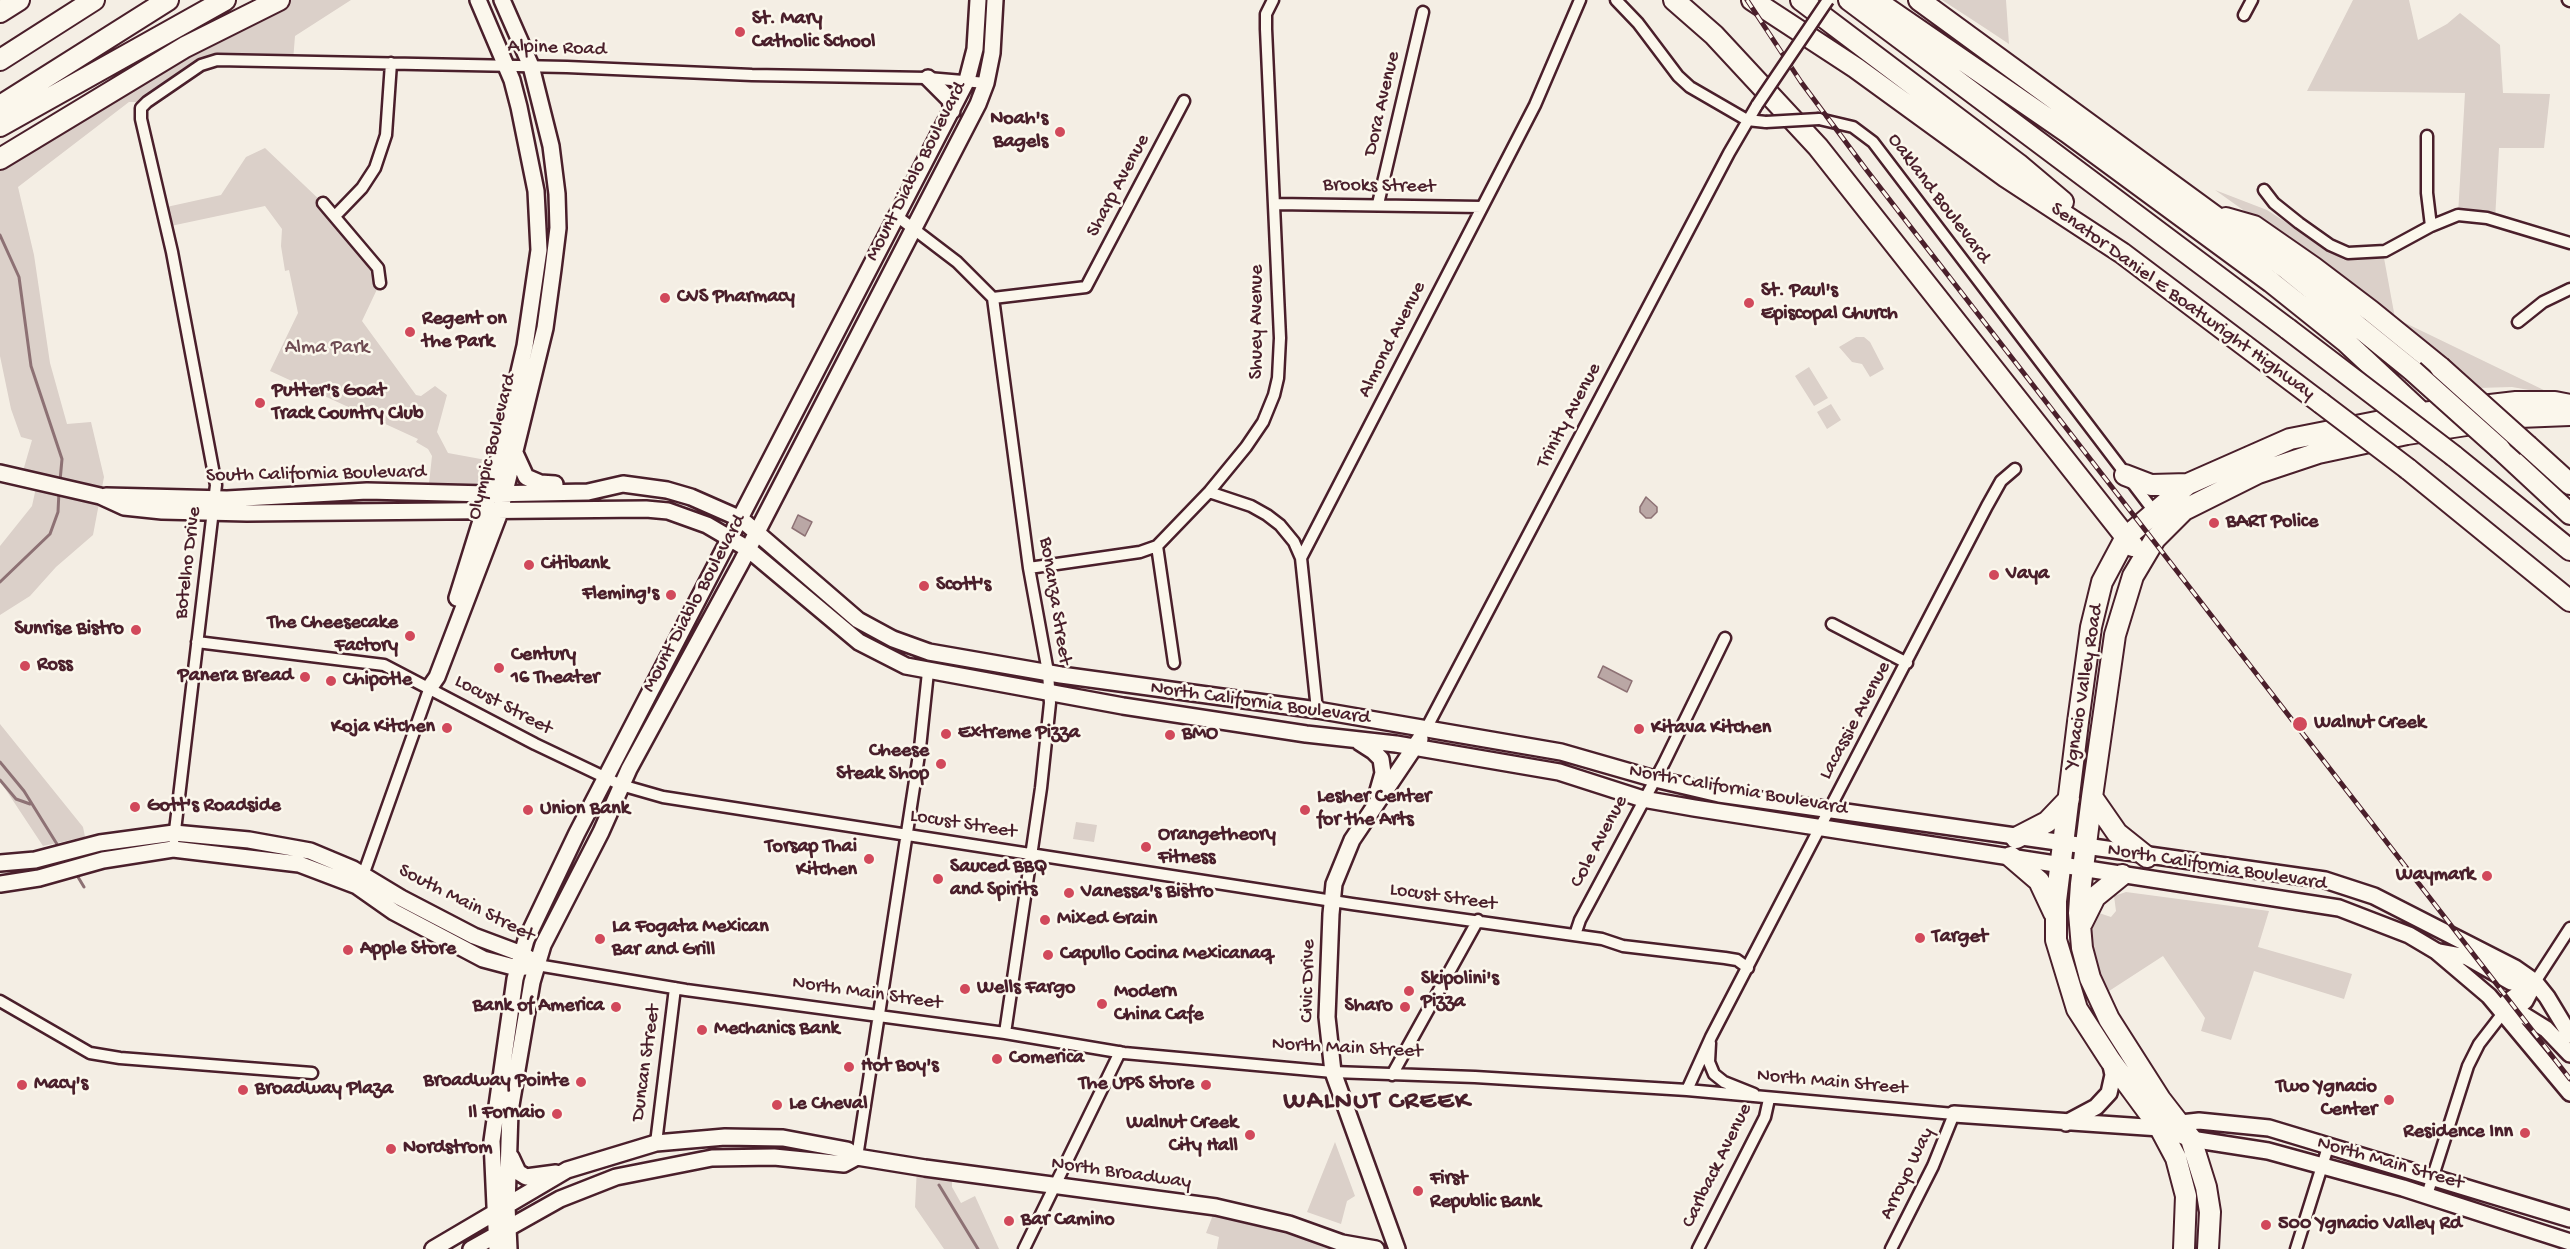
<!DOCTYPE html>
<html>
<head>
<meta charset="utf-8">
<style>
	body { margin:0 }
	canvas { display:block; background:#f4eee4 }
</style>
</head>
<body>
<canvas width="2570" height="1249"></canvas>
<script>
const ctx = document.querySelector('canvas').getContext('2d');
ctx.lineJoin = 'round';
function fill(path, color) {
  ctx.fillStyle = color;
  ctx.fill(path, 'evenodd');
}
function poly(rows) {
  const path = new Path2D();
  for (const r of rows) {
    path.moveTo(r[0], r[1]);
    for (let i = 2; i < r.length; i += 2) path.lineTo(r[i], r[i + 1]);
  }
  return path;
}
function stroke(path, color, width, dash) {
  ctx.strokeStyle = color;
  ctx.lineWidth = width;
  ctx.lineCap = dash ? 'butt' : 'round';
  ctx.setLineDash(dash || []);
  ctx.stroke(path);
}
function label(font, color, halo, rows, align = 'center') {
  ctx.font = font + ' "Gochi Hand",sans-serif';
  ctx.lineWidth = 5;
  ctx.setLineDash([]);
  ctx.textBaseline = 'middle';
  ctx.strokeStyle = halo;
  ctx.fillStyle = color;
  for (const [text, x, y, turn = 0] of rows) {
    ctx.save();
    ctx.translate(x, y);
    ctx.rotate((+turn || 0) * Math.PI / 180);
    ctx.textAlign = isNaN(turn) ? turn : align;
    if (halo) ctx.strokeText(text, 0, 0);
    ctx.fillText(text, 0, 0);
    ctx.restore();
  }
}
fill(poly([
	[279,0,351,0,295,36,293,61,217,60,147,102,129,102,18,187,34,255,50,363,67,424,91,422,104,477,93,535,56,567,30,596,0,615,0,546,32,506,37,483,21,478,32,440,21,437,11,409,0,356,0,159],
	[1942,0,2006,0,2009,44,1988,30],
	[2353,0,2409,0,2418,40,2447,24,2460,13,2500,45,2503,93,2550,94,2544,148,2499,148,2495,220,2458,215,2465,93,2307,91],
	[265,148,323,203,378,268,380,283,362,321,416,395,421,396,435,386,447,395,437,432,448,453,497,462,488,494,428,493,432,456,428,449,416,442,418,439,270,371,298,313,289,270,285,271,281,246,282,229,265,206,166,227,162,208,221,195,246,157],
	[2215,190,2267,210,2344,260,2384,258,2395,318,2552,394,2512,387,2477,388,2395,318],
	[1856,337,1864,337,1870,342,1884,369,1870,377,1862,364,1852,362,1839,347],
	[1809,367,1828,398,1814,406,1795,376],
	[1831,404,1841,420,1827,429,1817,412],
	[0,724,83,827,85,837,43,846,0,781],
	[1076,822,1097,825,1094,842,1073,839],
	[2126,892,2269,911,2258,947,2352,974,2344,999,2254,971,2231,1040,2201,1031,2205,1018,2163,956,2106,993,2092,945,2090,927,2093,911,2111,917,2116,911,2114,896],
	[1335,1142,1355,1196,1347,1201,1341,1224,1307,1212],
	[917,1167,952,1172,952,1187,961,1203,975,1196,999,1249,944,1249,915,1207],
	[1216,1207,1376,1249,1217,1249,1219,1237,1206,1233]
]), '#dbd0c9');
const water = poly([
	[1646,497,1657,507,1657,512,1651,518,1646,518,1640,512,1640,507,1646,497],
	[798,515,812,522,805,536,792,528,798,515],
	[1603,666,1632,681,1627,692,1598,677,1603,666]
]);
fill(water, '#baa7a5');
stroke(water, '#8d7174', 1.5);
stroke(poly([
	[0,235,19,277,31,366,62,459,60,481],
	[0,582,50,534,58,512,59,491],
	[0,762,24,791,60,849],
	[0,780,16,799,30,804],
	[75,872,84,887],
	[939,1185,978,1249]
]), '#8d7174', 3);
const street = poly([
	[1616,0,1638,23,1678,76,1690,87,1747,120,1766,122],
	[2568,0,2570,1],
	[2244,15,2252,0],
	[1819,119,1853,127,1873,142,2156,514],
	[2427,136,2427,193,2431,226],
	[2264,190,2274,203,2299,223,2330,245,2348,253,2385,251,2431,226,2458,215,2487,218,2570,243],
	[323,203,378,268,380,283],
	[1275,204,1482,207],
	[1378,204,1423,12],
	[335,216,362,188,375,168,386,135,391,63],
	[898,217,957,262,993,298,1029,568,1048,672,1050,703,1041,788,1005,1033],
	[993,298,1086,287,1184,101],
	[2518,322,2543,302,2570,289],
	[1209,492,1251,506,1267,515,1280,525,1294,542,1301,558],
	[1157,546,1174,663],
	[1029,568,1140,552,1157,546,1209,492,1246,447,1263,422,1274,395,1278,378,1280,338,1266,29,1266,14,1273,0],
	[1832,624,1907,663],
	[197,642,384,665,535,744,621,785,663,797,1352,904,1602,939,1623,946,1725,958,1737,960,1748,968],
	[1317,710,1301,558,1535,105,1580,0],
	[1426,729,1729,153,1757,105],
	[174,839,216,485,172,252,141,119,141,108,147,102,201,65,217,60,567,67,752,75,928,78,986,83],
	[361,881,430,687],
	[1575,935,1580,920,1664,763,1725,638],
	[537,965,686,990,1005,1033,1124,1053,1333,1072,1475,1077,1687,1090,1954,1114,1933,1166,1891,1249],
	[2535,982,2570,928],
	[0,1001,90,1053,120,1058,312,1073],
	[1710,1043,1709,1062,1714,1074,1724,1082,1754,1094],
	[1392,1075,1478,920],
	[1687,1090,1711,1037,1987,506,2001,481,2015,469],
	[656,1143,675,988],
	[857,1157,920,748,928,672],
	[2427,1195,2468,1066,2479,1044,2503,1013],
	[1024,1249,1120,1052],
	[1698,1249,1765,1117,1769,1099],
	[2296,1249,2328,1147]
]);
const secondary = poly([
	[928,78,950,100,952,111],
	[515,453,526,477,540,483,555,484],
	[0,473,100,496,124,507,162,511,247,513,646,509,668,511,707,525,748,549,859,642,906,666,1123,706,1306,734,1396,744,1559,772,1643,799,1694,808,2339,908,2409,935,2436,951,2489,996,2570,1093],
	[106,496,227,499,367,491,488,494,588,492,623,484,667,490,691,497,741,519,858,620,893,639,929,652,1061,675,1317,710,1561,752,1655,779,1719,794,2325,880,2374,896,2515,968,2535,982,2547,997,2570,1035],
	[457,598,494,479,525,346,539,250,536,191,519,107,512,80,478,0],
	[430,687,437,677,500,512,545,328,553,269,558,228,557,194,551,146,531,66,502,0],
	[1359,742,1373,751,1381,759,1383,773,1377,794],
	[0,863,35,860,100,843,174,833,249,840,310,851,353,869,401,898,474,936,522,954,530,959],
	[0,884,39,878,103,860,173,849,299,864,357,886,394,912,483,959,517,968,525,967],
	[2440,952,2467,957,2511,982,2535,982],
	[2505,1012,2515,1010,2525,1001,2535,982],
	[2503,1013,2525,1016,2546,1029,2570,1054],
	[2503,1013,2507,1002,2535,982],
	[1954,1114,2160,1128,2191,1139,2268,1151,2403,1188,2570,1242],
	[2066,1123,2096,1107,2109,1093,2113,1075,2110,1060],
	[2172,1124,2199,1121,2269,1128,2570,1219],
	[511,1157,518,1172,526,1177,556,1173],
	[433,1249,567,1170,656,1143,725,1137,783,1138,847,1150,857,1157,925,1168,1216,1207,1289,1224,1342,1243,1376,1249],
	[471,1249,560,1199,616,1177,712,1158,774,1157,844,1164,857,1157],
	[497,1249,492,1141,515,979,526,940,577,833,967,80,975,49,978,0],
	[509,1249,507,1206,510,1111,532,982,543,945,601,832,629,769,741,563,978,104,986,83,992,53,995,0],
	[1397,1249,1333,1072,1327,1017,1331,914,1334,884,1352,840,1420,739]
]);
const highway = poly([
	[1674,0,1714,35,1818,147,2133,546],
	[1752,0,1856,68,2006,177,2122,253,2321,403],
	[1801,0,2018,164,2063,202],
	[1849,0,2288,329],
	[1875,0,2067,132,2271,282,2346,342,2422,413,2424,419],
	[1919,0,2287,269,2413,371],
	[0,12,19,0],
	[0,60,94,0],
	[0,106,168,0],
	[0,126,225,0],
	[0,159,185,47,279,0],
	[2226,218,2254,226,2313,267,2371,311,2440,367],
	[2528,446,2570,484],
	[2500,449,2570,514],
	[2454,456,2570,550],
	[2408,469,2570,601],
	[2125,475,2151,485,2188,484],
	[2092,797,2117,833,2147,857],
	[2016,838,2047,822,2069,799],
	[2011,857,2039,881,2054,913],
	[2082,923,2095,897,2122,875],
	[2184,1249,2186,1196,2176,1158,2160,1128,2110,1060,2077,1009,2056,940,2056,901,2078,722,2091,627,2102,582,2126,537,2188,484,2290,439,2422,413,2516,402,2555,402,2570,405],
	[2208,1249,2210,1212,2206,1187,2191,1139,2160,1099,2109,1019,2090,978,2082,948,2079,913,2081,884,2092,797,2115,635,2133,576,2155,539,2184,510,2258,473,2318,453,2407,434,2519,417,2570,415]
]);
stroke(street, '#4a1f2b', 15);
stroke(secondary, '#4a1f2b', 20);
stroke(highway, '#4a1f2b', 24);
stroke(street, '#fbf7ec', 10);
stroke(secondary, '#fbf7ec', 15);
stroke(highway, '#fbf7ec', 20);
const rail = poly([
	[1747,0,1801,82,1865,168,2570,1079]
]);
stroke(rail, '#4a1f2b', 5);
stroke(rail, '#fbf7ec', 3, [9]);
const streetBridge = poly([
	[1757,105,1828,0],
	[1766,122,1819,119]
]);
const highwayBridge = poly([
	[2288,329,2454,456],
	[2440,367,2528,446],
	[2413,371,2500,449],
	[2321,403,2408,469]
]);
stroke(streetBridge, '#4a1f2b', 15, []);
stroke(highwayBridge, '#4a1f2b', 24, []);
stroke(streetBridge, '#fbf7ec', 10);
stroke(highwayBridge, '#fbf7ec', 20);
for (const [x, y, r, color] of [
	[740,32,6,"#d1495b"],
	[1060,132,6,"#d1495b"],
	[665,298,6,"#d1495b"],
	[1749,303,6,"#d1495b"],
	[410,332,6,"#d1495b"],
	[260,403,6,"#d1495b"],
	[2214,523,6,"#d1495b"],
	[529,565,6,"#d1495b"],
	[1994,575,6,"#d1495b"],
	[924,586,6,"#d1495b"],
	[671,595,6,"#d1495b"],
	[136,630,6,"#d1495b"],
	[410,636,6,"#d1495b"],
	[25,666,6,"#d1495b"],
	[499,668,6,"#d1495b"],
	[305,677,6,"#d1495b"],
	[331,681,6,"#d1495b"],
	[2300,724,8,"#d1495b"],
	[447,728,6,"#d1495b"],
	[1639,729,6,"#d1495b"],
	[946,734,6,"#d1495b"],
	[1170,735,6,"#d1495b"],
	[941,764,6,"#d1495b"],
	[135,807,6,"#d1495b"],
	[528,810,6,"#d1495b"],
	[1305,810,6,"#d1495b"],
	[1146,847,6,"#d1495b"],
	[869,859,6,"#d1495b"],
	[2487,876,6,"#d1495b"],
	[938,879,6,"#d1495b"],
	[1069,893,6,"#d1495b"],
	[1045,920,6,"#d1495b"],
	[1920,938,6,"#d1495b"],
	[600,939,6,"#d1495b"],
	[348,950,6,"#d1495b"],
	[1048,955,6,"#d1495b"],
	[965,989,6,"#d1495b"],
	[1409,991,6,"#d1495b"],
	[1102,1004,6,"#d1495b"],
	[616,1007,6,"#d1495b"],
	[1405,1007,6,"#d1495b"],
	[702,1030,6,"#d1495b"],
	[997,1059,6,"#d1495b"],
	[849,1067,6,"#d1495b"],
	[581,1082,6,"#d1495b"],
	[22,1085,6,"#d1495b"],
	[1206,1085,6,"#d1495b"],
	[243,1090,6,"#d1495b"],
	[2389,1100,6,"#d1495b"],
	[777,1105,6,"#d1495b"],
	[557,1114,6,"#d1495b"],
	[2525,1133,6,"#d1495b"],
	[1250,1135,6,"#d1495b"],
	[391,1149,6,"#d1495b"],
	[1418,1191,6,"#d1495b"],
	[1009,1221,6,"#d1495b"],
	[2266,1225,6,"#d1495b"]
]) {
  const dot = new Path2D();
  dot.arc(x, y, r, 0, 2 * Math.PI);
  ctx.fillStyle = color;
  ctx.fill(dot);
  stroke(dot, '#fbf7ec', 2);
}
label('bold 20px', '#4a1f2b', '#fbf7ec', [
	["St. Mary",752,20],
	["Catholic School",752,43],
	["Noah's",1048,120,"right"],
	["Bagels",1048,143,"right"],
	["St. Paul's",1761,292],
	["Episcopal Church",1761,315],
	["CVS Pharmacy",677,298],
	["Regent on",422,320],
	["the Park",422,343],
	["Putter's Goat",272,392],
	["Track Country Club",272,415],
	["BART Police",2226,523],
	["Citibank",541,565],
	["Vaya",2006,575],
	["Scott's",936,586],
	["Fleming's",659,595,"right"],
	["The Cheesecake",398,624,"right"],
	["Factory",398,647,"right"],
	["Sunrise Bistro",124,630,"right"],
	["Century",511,656],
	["16 Theater",511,679],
	["Ross",37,666],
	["Panera Bread",293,677,"right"],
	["Chipotle",343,681],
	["Walnut Creek",2314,724],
	["Koja Kitchen",435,728,"right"],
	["Kitava Kitchen",1651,729],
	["Extreme Pizza",958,734],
	["BMO",1182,735],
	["Cheese",929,752,"right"],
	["Steak Shop",929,775,"right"],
	["Lesher Center",1317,798],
	["for the Arts",1317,821],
	["Gott's Roadside",147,807],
	["Union Bank",540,810],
	["Orangetheory",1158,836],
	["Fitness",1158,859],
	["Torsap Thai",857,848,"right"],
	["Kitchen",857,871,"right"],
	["Sauced BBQ",950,868],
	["and Spirits",950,891],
	["Waymark",2475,876,"right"],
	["Vanessa's Bistro",1081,893],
	["Mixed Grain",1057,920],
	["La Fogata Mexican",612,928],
	["Bar and Grill",612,951],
	["Target",1932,938],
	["Apple Store",360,950],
	["Capullo Cocina Mexicanaq",1060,955],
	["Skipolini's",1421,980],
	["Pizza",1421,1003],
	["Wells Fargo",977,989],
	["Modern",1114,993],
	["China Cafe",1114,1016],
	["Bank of America",604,1007,"right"],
	["Sharo",1393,1007,"right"],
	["Mechanics Bank",714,1030],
	["Comerica",1009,1059],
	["Hot Boy's",861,1067],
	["Broadway Pointe",569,1082,"right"],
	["Macy's",34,1085],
	["The UPS Store",1194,1085,"right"],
	["Two Ygnacio",2377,1088,"right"],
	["Center",2377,1111,"right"],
	["Broadway Plaza",255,1090],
	["Le Cheval",789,1105],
	["Il Fornaio",545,1114,"right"],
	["Walnut Creek",1238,1124,"right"],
	["City Hall",1238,1147,"right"],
	["Residence Inn",2513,1133,"right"],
	["Nordstrom",403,1149],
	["First",1430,1180],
	["Republic Bank",1430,1203],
	["Bar Camino",1021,1221],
	["500 Ygnacio Valley Rd",2278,1225]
], 'left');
label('20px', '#4a1f2b', '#fbf7ec', [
	["Alpine Road",557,49,2],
	["Dora Avenue",1383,104,-77],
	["Mount Diablo Boulevard",917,172,-63],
	["Sharp Avenue",1119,186,-62],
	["Brooks Street",1379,187,1],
	["Oakland Boulevard",1938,199,53],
	["Senator Daniel E Boatwright Highway",2182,302,36],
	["Shuey Avenue",1258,322,-90],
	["Almond Avenue",1393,340,-63],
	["Trinity Avenue",1570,416,-62],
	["Olympic Boulevard",493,447,-76],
	["South California Boulevard",316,475,-1],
	["Botelho Drive",189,563,-83],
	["Bonanza Street",1054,601,81],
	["Mount Diablo Boulevard",695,604,-62],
	["Ygnacio Valley Road",2085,687,-81],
	["North California Boulevard",1260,704,8],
	["Locust Street",503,706,28],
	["Lacassie Avenue",1856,721,-62],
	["North California Boulevard",1738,791,10],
	["Locust Street",963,825,9],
	["Cole Avenue",1600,842,-62],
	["North California Boulevard",2217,868,9],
	["Locust Street",1443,898,8],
	["South Main Street",466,904,27],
	["Civic Drive",1309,981,-89],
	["North Main Street",867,994,8],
	["North Main Street",1347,1049,3],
	["Duncan Street",647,1063,-82],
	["North Main Street",1832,1083,5],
	["North Main Street",2390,1164,16],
	["Carlback Avenue",1718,1166,-64],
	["North Broadway",1121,1174,8],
	["Arroyo Way",1908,1174,-64]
]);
label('20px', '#6e4b52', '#fbf7ec', [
	["Alma Park",327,349]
]);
ctx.letterSpacing = '1.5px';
label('bold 26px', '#4a1f2b', '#fbf7ec', [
	["WALNUT CREEK",1377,1103]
]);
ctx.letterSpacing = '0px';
</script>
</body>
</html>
